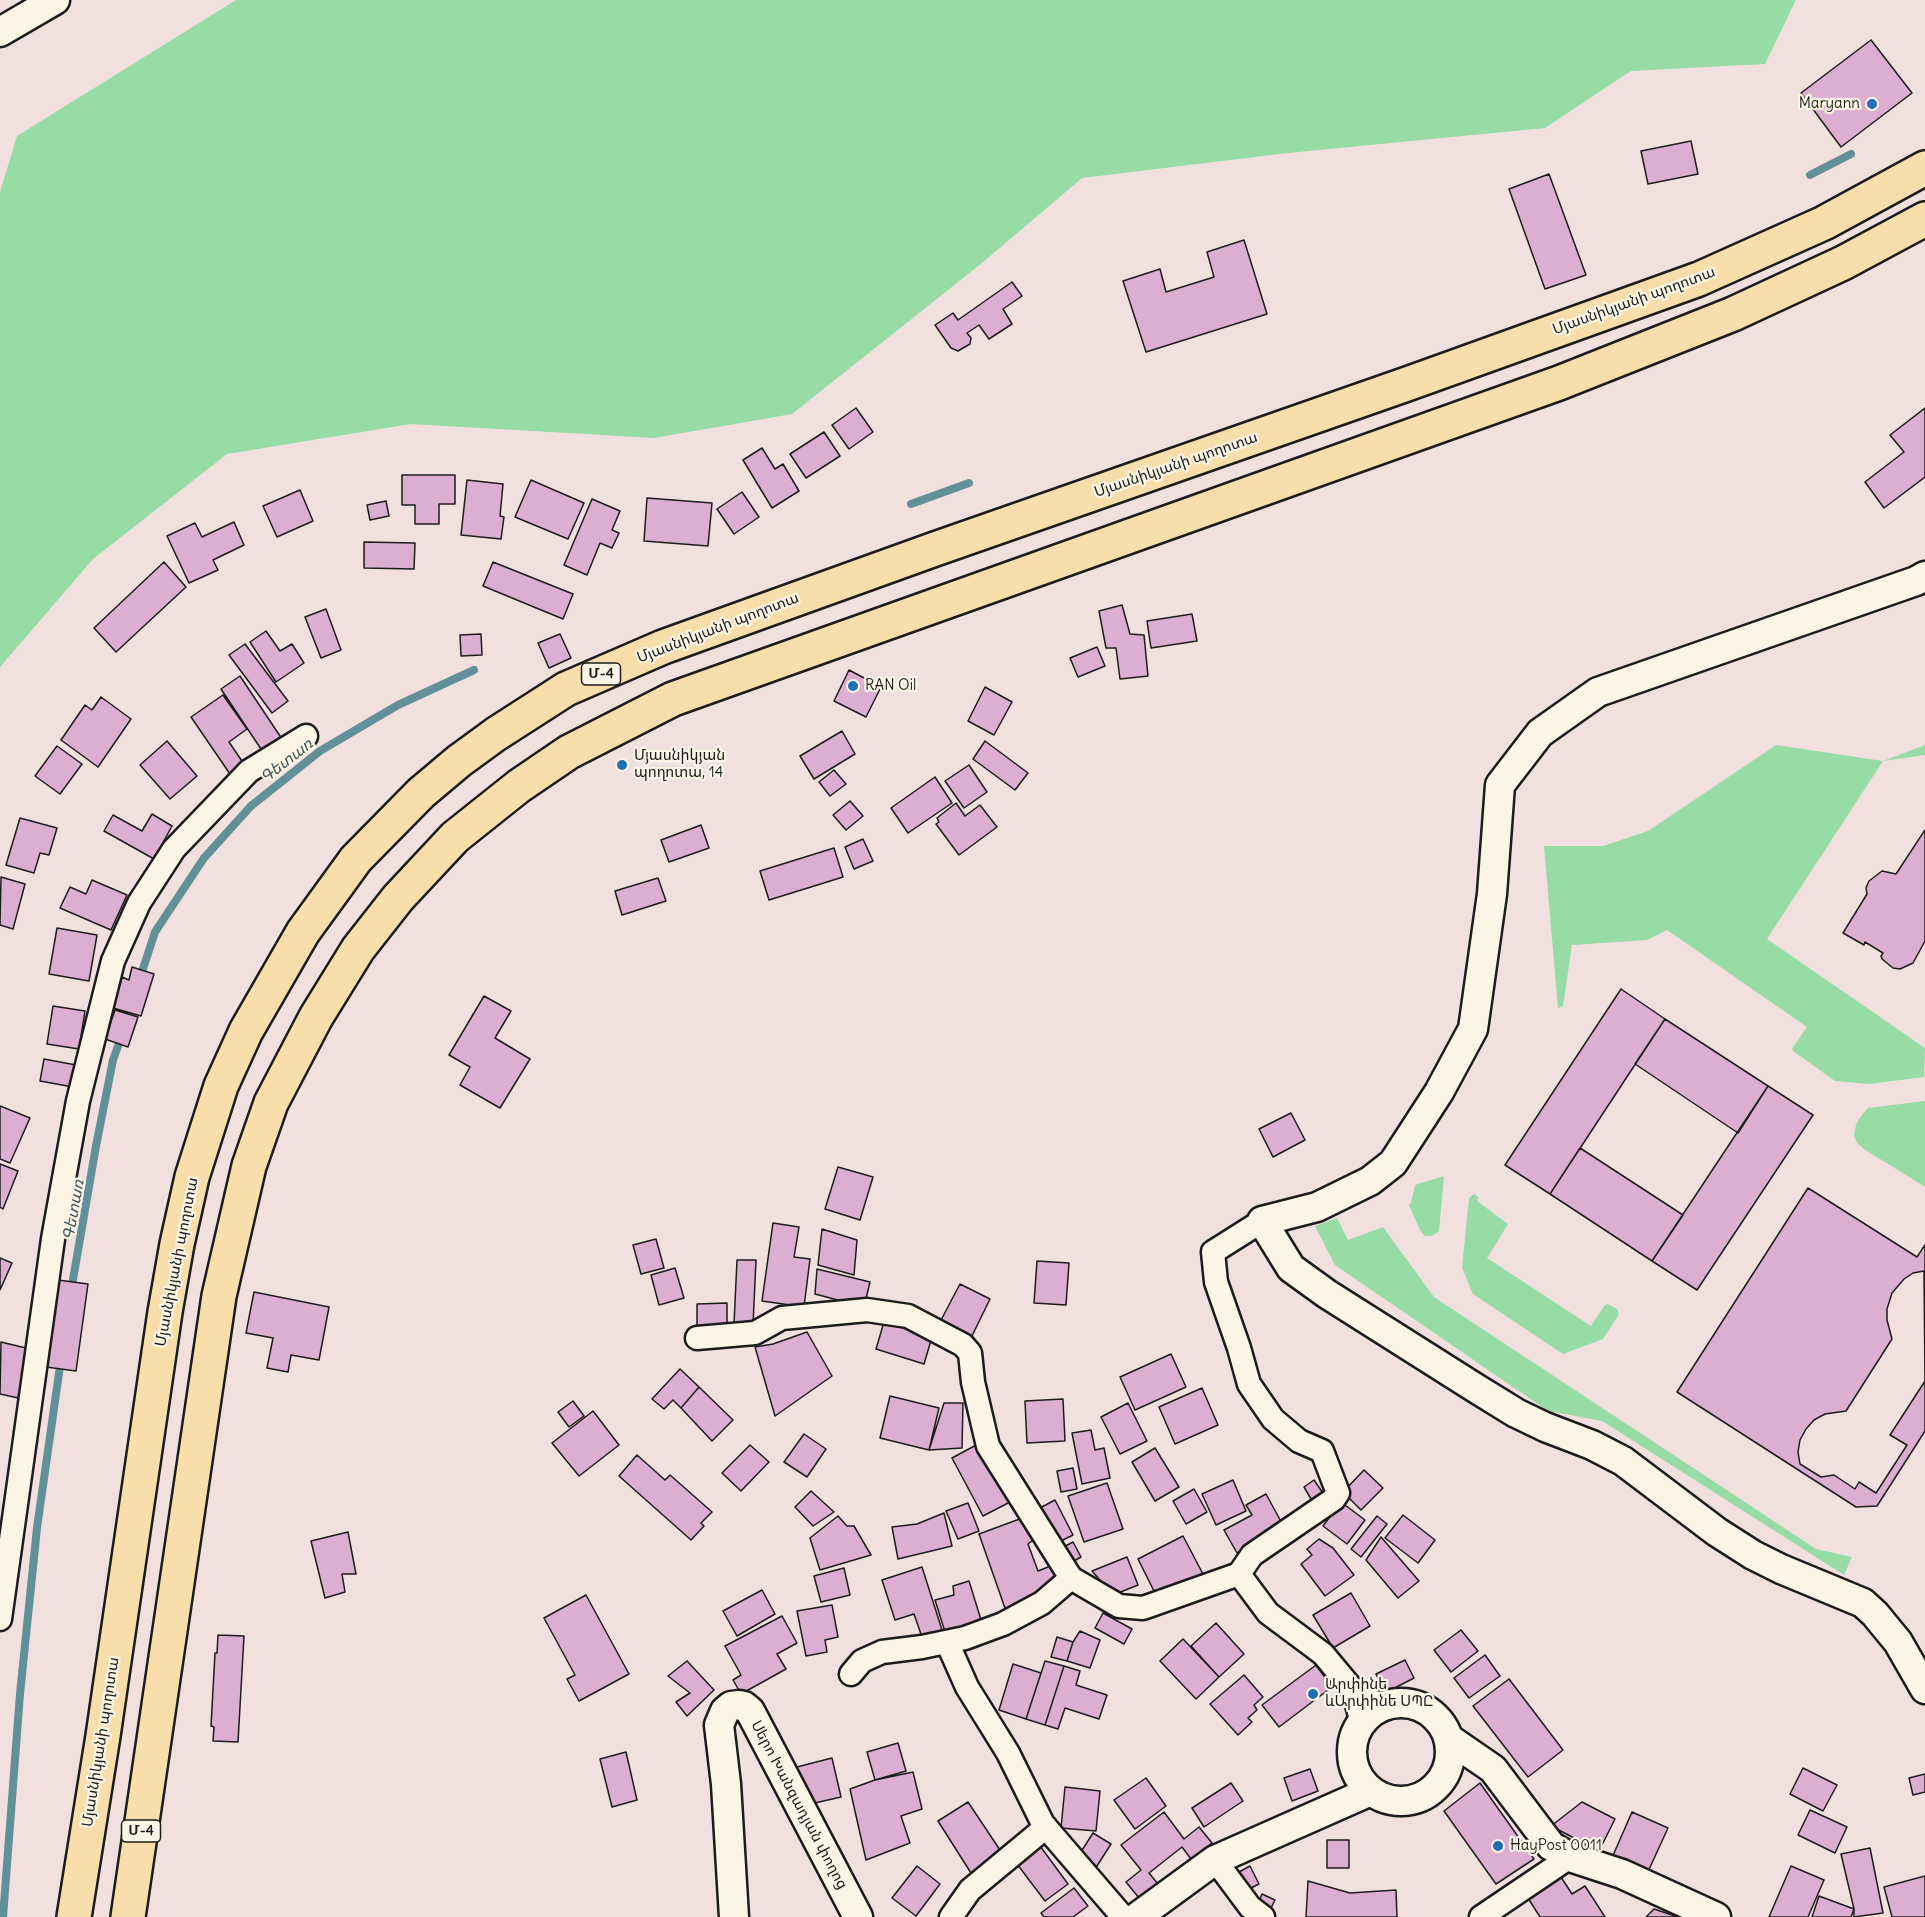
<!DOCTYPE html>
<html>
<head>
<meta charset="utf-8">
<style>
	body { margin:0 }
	canvas { display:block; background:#f2e0df }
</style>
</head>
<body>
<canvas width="1925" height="1917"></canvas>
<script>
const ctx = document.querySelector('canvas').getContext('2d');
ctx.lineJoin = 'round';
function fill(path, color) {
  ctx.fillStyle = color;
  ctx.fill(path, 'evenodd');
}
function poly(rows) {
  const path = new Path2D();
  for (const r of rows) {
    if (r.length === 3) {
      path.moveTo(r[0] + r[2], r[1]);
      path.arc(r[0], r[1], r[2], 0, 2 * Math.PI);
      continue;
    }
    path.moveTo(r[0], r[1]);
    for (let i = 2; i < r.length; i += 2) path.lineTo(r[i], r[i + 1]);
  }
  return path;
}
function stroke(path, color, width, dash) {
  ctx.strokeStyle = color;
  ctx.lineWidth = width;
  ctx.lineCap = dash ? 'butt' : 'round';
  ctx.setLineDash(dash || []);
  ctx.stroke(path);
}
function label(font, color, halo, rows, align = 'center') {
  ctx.font = font + ' Delius,"Noto Sans Armenian",sans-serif';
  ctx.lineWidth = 4.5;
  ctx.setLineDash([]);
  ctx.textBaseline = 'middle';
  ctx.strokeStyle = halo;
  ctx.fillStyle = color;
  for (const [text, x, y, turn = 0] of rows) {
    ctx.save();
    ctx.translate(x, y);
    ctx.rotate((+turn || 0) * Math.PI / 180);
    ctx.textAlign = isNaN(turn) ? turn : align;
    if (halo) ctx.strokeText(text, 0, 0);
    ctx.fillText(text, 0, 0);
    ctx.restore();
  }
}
fill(poly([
	[236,0,1796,0,1765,64,1631,71,1545,128,1288,153,1082,178,982,263,792,414,654,438,411,424,227,454,93,559,0,667,0,192,17,136],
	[1776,745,1883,761,1925,745,1925,755,1883,761,1767,939,1925,1048,1924,1077,1869,1084,1835,1081,1793,1051,1792,1049,1807,1027,1667,930,1647,940,1572,945,1563,1006,1558,1008,1544,846,1603,846,1648,831],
	[1925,1101,1925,1187,1864,1149,1857,1143,1854,1135,1856,1125,1861,1116,1868,1108],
	[1444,1176,1439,1231,1432,1236,1425,1236,1420,1230,1409,1205,1411,1203,1415,1185],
	[1474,1194,1478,1197,1477,1201,1508,1224,1487,1258,1591,1326,1605,1305,1608,1304,1617,1309,1619,1314,1603,1339,1563,1354,1473,1294,1462,1268,1469,1198],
	[1337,1218,1348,1240,1383,1227,1434,1297,1816,1549,1852,1557,1844,1575,1602,1421,1548,1411,1335,1265,1315,1226]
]), '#97dba7');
stroke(poly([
	[1810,175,1851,154],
	[911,504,969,483],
	[140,978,155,932,204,858,251,806,320,751,398,705,474,670],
	[71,1291,96,1146,113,1060,122,1035],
	[3,1917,20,1694,37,1528,61,1359]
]), '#619099', 8);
const building = poly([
	[1871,40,1912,93,1841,147,1801,93,1871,40],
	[1691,141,1698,174,1648,184,1641,151,1691,141],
	[1549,174,1586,275,1545,289,1509,189,1549,174],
	[1244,240,1267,314,1146,352,1123,281,1160,269,1166,292,1214,277,1207,252,1244,240],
	[1012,282,1022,296,1003,309,1012,324,989,339,979,325,967,333,971,338,970,344,958,351,951,348,935,325,953,313,958,320,1012,282],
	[856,408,873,432,849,449,832,425,856,408],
	[1925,408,1925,477,1884,508,1865,482,1904,452,1890,435,1925,408],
	[824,432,840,456,806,478,790,454,824,432],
	[762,448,775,469,783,464,799,491,772,508,743,460,762,448],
	[402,475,455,475,455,504,439,504,439,524,415,524,415,505,402,505,402,475],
	[467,480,503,484,500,516,504,517,501,539,461,535,467,480],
	[531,480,584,503,568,539,515,517,531,480],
	[300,490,313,521,277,537,263,506,300,490],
	[742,492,759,517,734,534,717,509,742,492],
	[647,498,712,503,708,546,644,541,647,498],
	[592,499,620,511,612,530,619,533,612,548,600,543,587,575,564,565,592,499],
	[386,501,389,516,370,520,367,505,386,501],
	[234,522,244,545,213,560,218,570,189,583,167,536,195,523,202,537,234,522],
	[364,542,415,543,414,569,364,568,364,542],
	[164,562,186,587,116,652,94,628,164,562],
	[493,562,573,594,563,619,483,586,493,562],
	[1122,605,1130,634,1144,635,1148,676,1120,679,1116,648,1106,648,1099,611,1122,605],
	[326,609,341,650,321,658,305,617,326,609],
	[1192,614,1197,641,1151,648,1147,621,1192,614],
	[266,631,280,651,292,644,304,663,276,682,250,642,266,631],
	[481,634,482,655,461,656,460,635,481,634],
	[560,634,571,658,549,668,538,643,560,634],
	[245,644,288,701,272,713,229,655,245,644],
	[1097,647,1105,666,1078,677,1070,658,1097,647],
	[849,670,881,687,866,717,834,701,849,670],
	[240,676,282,739,263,752,221,689,240,676],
	[985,687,1012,702,994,735,968,721,985,687],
	[223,695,247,729,229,742,244,764,230,774,191,717,223,695],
	[101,697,131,719,98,767,61,740,85,705,92,710,101,697],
	[842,731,855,754,814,779,800,756,842,731],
	[167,741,197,776,170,799,140,765,167,741],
	[985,741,1028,773,1015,790,973,759,985,741],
	[57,746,82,764,60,794,35,776,57,746],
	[969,765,987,792,964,808,945,781,969,765],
	[834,770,846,784,830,796,819,782,834,770],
	[935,777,952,803,908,833,891,808,935,777],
	[850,801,863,816,846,830,833,815,850,801],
	[956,803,965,816,980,805,997,827,959,855,936,824,939,822,937,818,956,803],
	[152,814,172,826,154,859,104,831,113,815,142,831,152,814],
	[20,818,57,828,49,855,40,853,34,873,6,865,20,818],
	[701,825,709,848,669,862,661,840,701,825],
	[1925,830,1925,941,1913,963,1900,969,1893,968,1882,959,1881,956,1883,953,1865,942,1864,945,1843,933,1867,894,1866,888,1869,881,1882,871,1896,874,1925,830],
	[863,839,873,861,854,869,845,847,863,839],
	[834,848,843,877,769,900,760,871,834,848],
	[1,877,25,884,13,929,0,925,1,877],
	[658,878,666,901,622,915,615,891,658,878],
	[92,880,127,895,111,930,60,908,70,887,86,894,92,880],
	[57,928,97,935,89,981,49,974,57,928],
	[132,967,154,974,141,1016,113,1008,122,977,129,980,132,967],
	[1621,989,1665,1019,1550,1194,1505,1165,1621,989],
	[484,996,511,1011,495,1038,530,1059,500,1108,460,1085,470,1067,449,1055,484,996],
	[53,1006,85,1011,79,1049,47,1044,53,1006],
	[115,1010,138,1017,128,1047,105,1039,115,1010],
	[1665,1019,1768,1086,1738,1133,1635,1064,1665,1019],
	[44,1059,76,1065,73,1087,40,1081,44,1059],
	[1768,1086,1813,1115,1697,1290,1652,1261,1768,1086],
	[0,1106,30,1118,10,1163,0,1159,0,1106],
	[1291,1113,1305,1140,1273,1157,1259,1129,1291,1113],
	[1580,1148,1683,1215,1652,1261,1550,1194,1580,1148],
	[0,1164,18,1171,3,1209,0,1207,0,1164],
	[838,1167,873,1177,860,1220,825,1209,838,1167],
	[1808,1188,1917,1257,1925,1245,1925,1431,1877,1506,1856,1507,1677,1392,1808,1188],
	[773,1223,799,1227,794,1257,810,1259,804,1307,762,1301,773,1223],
	[822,1229,857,1240,854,1275,818,1265,822,1229],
	[656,1239,664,1268,641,1274,633,1245,656,1239],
	[0,1258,12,1263,0,1290,0,1258],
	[737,1260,756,1260,753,1325,734,1324,737,1260],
	[1037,1261,1069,1263,1066,1305,1034,1303,1037,1261],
	[675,1268,684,1298,659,1305,651,1275,675,1268],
	[817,1269,870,1282,865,1303,849,1303,815,1294,817,1269],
	[1924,1271,1925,1381,1890,1435,1907,1445,1876,1493,1859,1482,1855,1489,1834,1475,1821,1477,1800,1464,1798,1452,1800,1440,1806,1429,1814,1420,1825,1414,1846,1411,1892,1339,1887,1320,1887,1309,1892,1293,1904,1279,1913,1273,1924,1271],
	[58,1280,88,1284,76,1371,46,1367,58,1280],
	[960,1284,990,1299,971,1338,940,1322,960,1284],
	[254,1292,329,1307,319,1360,291,1355,288,1372,267,1368,273,1338,246,1333,254,1292],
	[727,1303,727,1328,697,1329,697,1304,727,1303],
	[884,1322,932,1337,924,1364,876,1349,884,1322],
	[807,1332,832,1376,775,1416,755,1347,773,1344,807,1332],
	[1,1342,30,1349,18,1398,0,1394,1,1342],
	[1171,1354,1186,1387,1135,1410,1120,1377,1171,1354],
	[680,1369,699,1387,681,1408,673,1400,664,1409,652,1399,680,1369],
	[699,1387,733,1420,712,1441,681,1408,699,1387],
	[1202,1388,1218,1425,1175,1444,1159,1407,1202,1388],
	[890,1396,939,1408,929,1450,880,1438,890,1396],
	[1063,1399,1065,1441,1027,1443,1025,1401,1063,1399],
	[573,1401,584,1416,569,1427,558,1412,573,1401],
	[944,1403,963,1403,962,1448,929,1450,944,1403],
	[1128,1403,1147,1441,1120,1454,1101,1417,1128,1403],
	[593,1411,619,1445,579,1476,552,1443,593,1411],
	[1091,1430,1095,1450,1104,1448,1110,1478,1082,1484,1072,1433,1091,1430],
	[804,1434,826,1449,807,1477,784,1462,804,1434],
	[978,1444,1010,1502,983,1516,952,1458,978,1444],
	[750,1445,769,1462,741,1491,722,1473,750,1445],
	[1155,1448,1179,1487,1155,1501,1132,1462,1155,1448],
	[637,1455,665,1480,670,1475,712,1512,701,1523,704,1526,691,1540,619,1476,637,1455],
	[1073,1468,1077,1489,1061,1492,1057,1471,1073,1468],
	[1364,1470,1383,1488,1361,1510,1343,1492,1364,1470],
	[1233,1480,1246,1511,1216,1525,1202,1494,1233,1480],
	[1314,1480,1325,1496,1314,1504,1304,1487,1314,1480],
	[1107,1483,1123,1529,1084,1542,1068,1496,1107,1483],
	[1194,1489,1207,1512,1186,1524,1173,1501,1194,1489],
	[811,1491,834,1512,813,1526,795,1507,811,1491],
	[1266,1494,1284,1527,1237,1553,1224,1530,1252,1515,1246,1505,1266,1494],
	[1055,1500,1073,1535,1055,1544,1038,1509,1055,1500],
	[1341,1502,1365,1520,1347,1544,1323,1526,1341,1502],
	[968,1503,979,1531,958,1539,946,1511,968,1503],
	[944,1513,952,1546,898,1559,892,1527,917,1524,944,1513],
	[1403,1515,1435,1540,1418,1563,1385,1538,1403,1515],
	[838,1516,847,1526,854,1526,871,1555,820,1570,810,1538,838,1516],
	[1377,1516,1387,1524,1361,1557,1351,1549,1377,1516],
	[1025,1517,1033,1540,1028,1544,1038,1571,1053,1565,1057,1577,1034,1600,1006,1611,979,1534,1025,1517],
	[348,1532,356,1574,342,1574,345,1592,325,1598,311,1541,348,1532],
	[1183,1536,1203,1574,1157,1597,1138,1559,1183,1536],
	[1381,1537,1419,1581,1398,1598,1366,1560,1381,1537],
	[1319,1539,1333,1548,1354,1575,1325,1596,1301,1564,1312,1555,1307,1549,1319,1539],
	[1073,1542,1081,1557,1069,1564,1060,1549,1073,1542],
	[1127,1557,1138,1585,1113,1595,1092,1571,1127,1557],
	[922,1567,942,1630,922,1637,914,1614,895,1620,882,1580,922,1567],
	[844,1568,850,1595,821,1602,814,1576,844,1568],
	[969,1581,982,1623,946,1635,935,1600,954,1595,953,1586,969,1581],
	[762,1590,775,1614,737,1636,723,1611,762,1590],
	[1351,1593,1370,1626,1333,1648,1313,1615,1351,1593],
	[586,1595,629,1674,579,1701,567,1679,575,1675,544,1618,586,1595],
	[832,1605,838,1637,825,1640,827,1652,806,1656,797,1611,832,1605],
	[1103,1613,1132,1629,1124,1644,1095,1628,1103,1613],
	[782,1616,797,1643,777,1654,786,1669,741,1694,733,1680,741,1675,725,1646,782,1616],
	[1216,1623,1244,1654,1219,1677,1191,1646,1216,1623],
	[1461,1630,1478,1651,1451,1672,1434,1650,1461,1630],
	[1080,1631,1100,1640,1090,1668,1067,1661,1073,1642,1080,1631],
	[218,1635,244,1636,238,1742,213,1741,214,1727,211,1726,215,1653,217,1653,218,1635],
	[1057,1637,1073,1642,1067,1661,1051,1657,1057,1637],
	[1183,1639,1219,1677,1196,1699,1160,1661,1183,1639],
	[1485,1655,1500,1676,1469,1698,1454,1678,1485,1655],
	[1405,1660,1414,1678,1385,1693,1376,1674,1405,1660],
	[687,1661,714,1690,687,1716,676,1702,690,1693,668,1676,687,1661],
	[1045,1661,1064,1666,1045,1725,1026,1719,1045,1661],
	[1013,1664,1041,1673,1026,1719,999,1710,1013,1664],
	[1316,1665,1332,1687,1279,1727,1262,1705,1316,1665],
	[1064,1666,1080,1671,1076,1685,1107,1695,1099,1719,1065,1708,1058,1729,1045,1725,1064,1666],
	[1244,1675,1263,1697,1254,1705,1257,1710,1248,1718,1252,1722,1238,1735,1210,1704,1244,1675],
	[1509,1679,1563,1750,1528,1777,1473,1706,1509,1679],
	[898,1743,906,1771,875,1780,867,1752,898,1743],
	[626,1752,637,1800,612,1807,600,1759,626,1752],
	[832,1758,841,1797,806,1805,797,1767,832,1758],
	[1803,1768,1837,1785,1823,1811,1790,1794,1803,1768],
	[1310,1769,1318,1791,1292,1801,1284,1778,1310,1769],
	[913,1772,922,1809,901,1816,910,1843,866,1860,850,1789,875,1780,913,1772],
	[1925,1774,1925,1792,1913,1795,1909,1778,1925,1774],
	[1146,1778,1166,1806,1135,1829,1114,1800,1146,1778],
	[1231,1783,1243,1801,1204,1827,1192,1808,1231,1783],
	[1480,1783,1534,1859,1496,1884,1444,1811,1480,1783],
	[1065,1787,1100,1791,1096,1831,1061,1828,1065,1787],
	[968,1802,1002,1853,971,1873,938,1821,968,1802],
	[1582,1802,1615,1819,1599,1851,1551,1826,1582,1802],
	[1810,1810,1847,1827,1835,1853,1798,1835,1810,1810],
	[1164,1812,1184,1839,1199,1827,1212,1843,1191,1859,1182,1847,1149,1873,1158,1884,1139,1898,1126,1882,1141,1870,1121,1845,1164,1812],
	[1632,1812,1668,1828,1646,1876,1611,1860,1632,1812],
	[1093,1833,1111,1844,1095,1869,1077,1858,1093,1833],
	[1327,1840,1349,1840,1349,1868,1327,1868,1327,1840],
	[1040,1846,1068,1884,1045,1901,1017,1864,1040,1846],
	[1870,1848,1883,1913,1854,1917,1854,1909,1841,1854,1870,1848],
	[917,1866,940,1884,916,1916,892,1898,917,1866],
	[1250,1866,1259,1884,1247,1890,1239,1872,1250,1866],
	[1791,1866,1824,1880,1808,1917,1769,1917,1791,1866],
	[1925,1876,1925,1917,1892,1917,1884,1887,1925,1876],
	[1561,1877,1572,1894,1585,1886,1605,1917,1540,1917,1528,1898,1561,1877],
	[1308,1881,1350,1893,1396,1890,1397,1917,1306,1917,1308,1881],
	[1074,1888,1088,1906,1073,1917,1044,1917,1041,1913,1074,1888],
	[1262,1894,1275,1900,1270,1910,1258,1904,1262,1894],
	[1819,1896,1854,1909,1851,1917,1812,1917,1819,1896],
	[1654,1909,1678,1917,1646,1917,1654,1909]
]);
fill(building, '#dcafd2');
stroke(building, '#1c1c1c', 1.5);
const minor = poly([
	[697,1338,755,1333,782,1318,867,1310,908,1316,963,1345,970,1353,973,1382,988,1446,1071,1578,1119,1606,1143,1608,1239,1574,1252,1555,1334,1499,1338,1493,1322,1451,1299,1441,1273,1419,1249,1384,1239,1348,1216,1282,1213,1252,1262,1221],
	[1239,1574,1268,1613,1323,1654,1353,1690,1383,1707],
	[0,1619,53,1239,78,1101,113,961,139,903,174,849,249,771,306,736],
	[947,1642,967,1687,1008,1753,1043,1824,1123,1917],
	[851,1674,862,1661,882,1652,922,1647,965,1638,1003,1624,1042,1603,1071,1578],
	[1353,1690,1362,1723],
	[1215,1860,1250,1907,1263,1917],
	[951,1917,970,1890,1046,1827],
	[1481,1917,1570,1857]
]);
const tertiary = poly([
	[0,32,55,0],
	[1925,576,1916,581,1598,692,1540,733,1500,785,1492,894,1473,1029,1439,1092,1393,1163,1370,1181,1317,1207,1262,1221,1291,1268,1327,1294,1477,1389,1516,1413,1545,1427,1592,1445,1623,1461,1717,1532,1753,1555,1781,1569,1863,1603,1875,1614,1898,1642,1925,1689],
	[1401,1752,49],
	[1448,1738,1493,1769,1551,1846,1570,1857,1622,1874,1716,1917],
	[734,1917,726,1784,719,1725,725,1711,731,1706,739,1705,744,1706,750,1711,858,1917],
	[1137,1917,1215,1860,1371,1791]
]);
const trunk = poly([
	[74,1917,103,1736,165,1312,177,1244,192,1177,206,1133,221,1086,246,1031,303,932,356,859,421,793,459,761,496,734,566,689,663,647,935,549,1407,384,1699,279,1824,223,1925,168],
	[128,1917,219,1296,249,1166,271,1103,316,1017,358,949,398,898,455,837,519,786,569,752,673,699,1559,383,1733,314,1843,263,1925,219]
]);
stroke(minor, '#1c1c1c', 27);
stroke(tertiary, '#1c1c1c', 33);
stroke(trunk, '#1c1c1c', 38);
stroke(minor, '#fcf5e5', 22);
stroke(tertiary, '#fcf5e5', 28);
stroke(trunk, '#f8deab', 33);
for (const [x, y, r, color] of [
	[1872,104,6,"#1f6fb2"],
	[853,686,6,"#1f6fb2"],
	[622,765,6,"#1f6fb2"],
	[1313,1694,6,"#1f6fb2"],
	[1498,1846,6,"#1f6fb2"]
]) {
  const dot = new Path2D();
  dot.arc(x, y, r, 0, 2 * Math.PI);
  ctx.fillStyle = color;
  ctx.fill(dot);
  stroke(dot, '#fcf5e5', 2);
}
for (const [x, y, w] of [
	[601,674,39],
	[141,1831,39]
]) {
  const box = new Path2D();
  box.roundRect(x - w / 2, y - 11, w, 22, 4.5);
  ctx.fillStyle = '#fcf5e5';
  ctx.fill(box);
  stroke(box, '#1c1c1c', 1.5);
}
label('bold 14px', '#1c1c1c', null, [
	["Մ-4",601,674],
	["Մ-4",141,1831]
]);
label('15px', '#1c1c1c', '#fcf5e5', [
	["Maryann",1860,104,"right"],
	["RAN Oil",865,686],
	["Մյասնիկյան",634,756],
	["պողոտա, 14",634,773],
	["Արփինե",1325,1685],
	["ևԱրփինե ՍՊԸ",1325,1702],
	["HayPost 0011",1510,1846]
], 'left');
label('15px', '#1c1c1c', '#fcf5e5', [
	["Մյասնիկյանի պողոտա",1634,301,-20],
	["Մյասնիկյանի պողոտա",1176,465,-19],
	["Մյասնիկյանի պողոտա",718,628,-21],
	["Մյասնիկյանի պողոտա",177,1262,-79],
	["Մյասնիկյանի պողոտա",101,1742,-81],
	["Սերո Խանզադյան փողոց",799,1805,62]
]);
label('italic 16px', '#3e565b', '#fcf5e5', [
	["Գետառ",287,761,-38],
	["Գետառ",74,1210,-80]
]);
</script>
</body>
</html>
